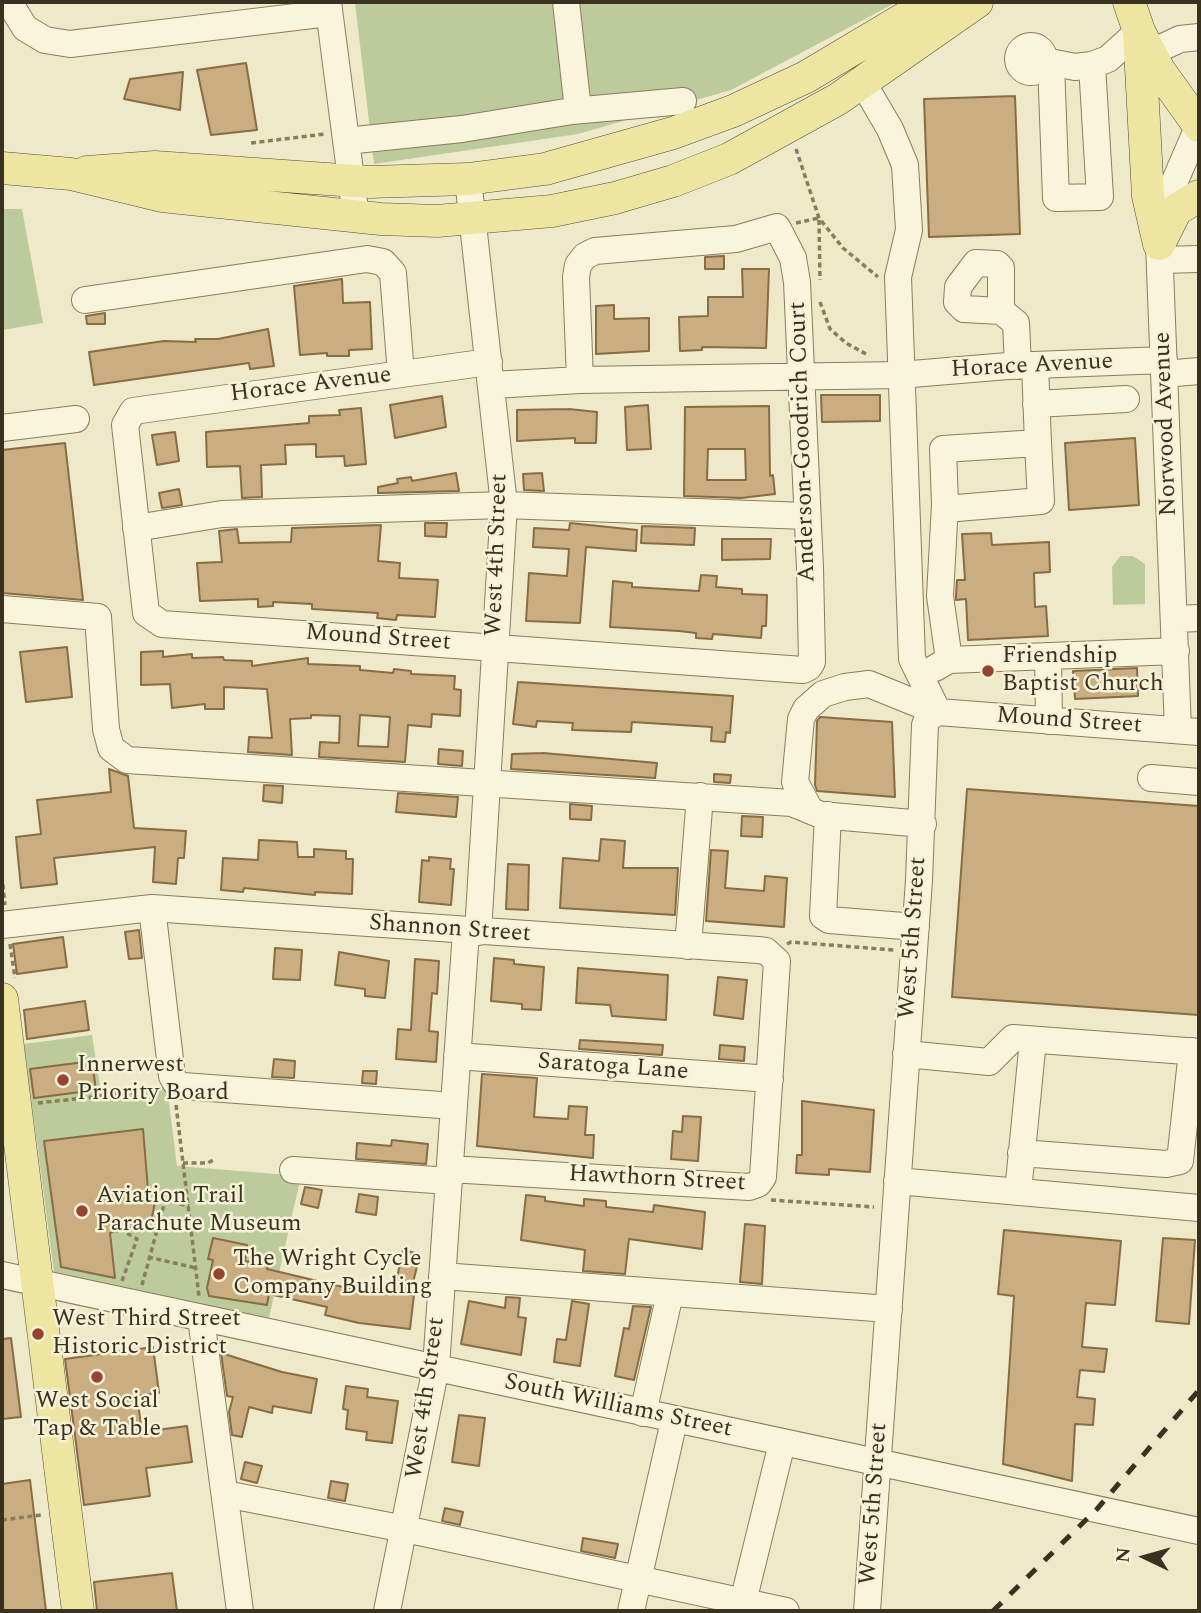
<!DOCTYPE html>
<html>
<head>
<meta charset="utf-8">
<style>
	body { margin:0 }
	#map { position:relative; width:1201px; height:1613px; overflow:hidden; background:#ede9c9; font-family:Spectral,serif }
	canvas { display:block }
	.frame { position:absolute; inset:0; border:4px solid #3a3221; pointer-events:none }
	.north { position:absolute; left:1110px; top:1522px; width:70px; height:70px; -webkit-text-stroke:5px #f5f2d8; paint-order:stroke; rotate:275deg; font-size:19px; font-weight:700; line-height:28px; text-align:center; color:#3a3221 }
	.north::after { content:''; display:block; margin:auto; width:24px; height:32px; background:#3a3221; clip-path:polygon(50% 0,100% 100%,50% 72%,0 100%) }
</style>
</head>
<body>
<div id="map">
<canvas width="1201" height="1613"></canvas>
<div class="frame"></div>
<div class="north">N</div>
</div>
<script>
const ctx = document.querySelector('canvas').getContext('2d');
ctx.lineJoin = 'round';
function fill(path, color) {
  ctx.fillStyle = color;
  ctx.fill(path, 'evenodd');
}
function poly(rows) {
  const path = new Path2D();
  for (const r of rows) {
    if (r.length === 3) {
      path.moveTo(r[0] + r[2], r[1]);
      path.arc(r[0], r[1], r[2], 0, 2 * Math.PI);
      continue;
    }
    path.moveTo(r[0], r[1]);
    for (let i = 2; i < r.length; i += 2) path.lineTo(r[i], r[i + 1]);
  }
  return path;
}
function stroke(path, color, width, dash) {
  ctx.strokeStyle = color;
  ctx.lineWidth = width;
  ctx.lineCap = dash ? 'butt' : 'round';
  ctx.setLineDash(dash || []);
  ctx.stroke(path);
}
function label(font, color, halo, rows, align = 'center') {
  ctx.font = font + ' Spectral,serif';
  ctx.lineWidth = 5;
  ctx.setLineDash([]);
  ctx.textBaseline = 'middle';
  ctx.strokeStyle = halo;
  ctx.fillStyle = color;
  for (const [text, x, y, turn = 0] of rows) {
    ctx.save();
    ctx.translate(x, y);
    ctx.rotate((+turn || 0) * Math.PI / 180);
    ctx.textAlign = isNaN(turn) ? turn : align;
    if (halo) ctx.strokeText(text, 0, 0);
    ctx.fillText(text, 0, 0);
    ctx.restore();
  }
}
fill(poly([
	[355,2,897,2,731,90,578,134,374,164],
	[2,209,22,209,43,323,2,330],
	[1120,556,1133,556,1145,564,1145,604,1113,605,1112,567],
	[92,1035,101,1093,167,1087,177,1166,301,1176,268,1322,54,1272,24,1044]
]), '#bdcb9c');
const building = poly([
	[246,63,257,130,211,135,197,70,246,63],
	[183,72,180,110,124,99,130,79,183,72],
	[1015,96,1020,234,929,237,924,99,1015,96],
	[724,256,724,269,705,269,705,257,724,256],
	[742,269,769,269,766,348,702,347,702,350,680,351,679,317,708,316,708,297,743,297,742,269],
	[342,279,343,303,370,302,372,349,349,350,349,356,327,356,327,353,300,355,294,286,342,279],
	[614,305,614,319,649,318,649,351,596,354,596,306,614,305],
	[105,313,105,324,87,324,86,316,105,313],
	[268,329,274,366,250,369,249,363,94,385,89,352,164,341,196,342,195,339,218,339,268,329],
	[821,395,880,395,880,421,822,422,821,395],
	[442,396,446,427,395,438,390,405,442,396],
	[648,405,651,449,627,450,625,407,648,405],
	[769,406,770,476,773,475,775,494,741,498,684,496,685,407,769,406],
	[708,449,745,449,746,480,707,480,708,449],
	[361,408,366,464,345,466,344,456,316,457,316,444,285,445,286,464,261,465,262,497,242,498,240,466,207,467,206,432,309,423,309,416,340,415,339,410,361,408],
	[569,409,597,412,596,443,575,443,575,438,517,441,517,410,569,409],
	[175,432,179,461,157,465,152,435,175,432],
	[1135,438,1139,505,1069,510,1065,443,1135,438],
	[65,443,83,600,2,593,2,450,65,443],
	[456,473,459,491,378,493,378,487,398,483,397,479,411,477,412,481,456,473],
	[542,473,544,491,524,490,523,474,542,473],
	[179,489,182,505,162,508,159,493,179,489],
	[425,523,447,523,446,537,425,536,425,523],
	[570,523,637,530,636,551,586,547,580,623,526,621,529,573,567,576,569,549,533,547,534,528,569,530,570,523],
	[381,525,378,561,400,563,399,578,438,580,435,617,397,615,396,620,377,618,378,613,312,609,312,604,273,602,273,606,258,607,258,599,200,601,197,563,222,562,219,531,237,529,239,543,291,542,292,528,381,525],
	[642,526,695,528,694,545,641,543,642,526],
	[991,533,992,545,1049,542,1050,572,1034,573,1035,607,1046,606,1048,636,968,640,966,599,956,600,956,595,957,580,965,580,962,534,991,533],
	[722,539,771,539,770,559,722,560,722,539],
	[701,575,717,576,716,587,742,589,742,594,767,595,766,626,762,626,761,638,713,634,712,639,696,638,696,633,679,631,610,627,613,581,632,583,632,587,699,591,701,575],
	[67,647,72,697,26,702,20,652,67,647],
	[163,651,163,657,192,654,192,658,223,657,224,660,252,661,252,666,308,658,308,664,360,666,360,670,393,673,394,669,411,671,411,674,455,676,454,689,461,690,460,716,432,714,431,727,408,725,405,762,319,757,320,742,339,743,340,716,311,715,311,718,290,719,292,755,248,752,249,737,272,738,267,689,224,687,224,709,205,709,205,704,172,708,170,684,141,685,141,652,163,651],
	[360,715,390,717,388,747,358,746,360,715],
	[1137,668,1138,696,1075,699,1073,671,1137,668],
	[518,682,733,696,730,733,726,732,725,742,711,741,712,727,632,722,631,732,572,730,573,723,537,721,536,727,513,724,518,682],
	[820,717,892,722,895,797,817,791,815,785,817,721,820,717],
	[439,749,463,751,462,766,438,764,439,749],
	[543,753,657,763,655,778,511,769,512,754,543,753],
	[109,769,128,776,134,828,186,831,184,858,178,858,176,884,153,882,155,847,54,858,57,884,21,888,16,837,41,834,37,800,111,792,109,769],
	[714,774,731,775,730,783,714,782,714,774],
	[264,785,283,786,282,803,263,801,264,785],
	[967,789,1199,806,1199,1015,952,997,967,789],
	[398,793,458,797,456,817,396,812,398,793],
	[570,804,592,806,591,820,570,819,570,804],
	[742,816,763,817,762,837,741,836,742,816],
	[601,839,625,841,623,868,678,868,675,915,560,908,563,858,599,861,601,839],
	[259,840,297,842,298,857,314,857,314,849,346,851,346,859,353,859,352,894,315,892,315,895,244,888,243,892,221,890,223,858,258,860,259,840],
	[711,850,728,851,725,888,764,891,765,876,787,878,784,927,706,921,711,850],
	[429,857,451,859,450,869,454,869,451,905,419,902,422,860,429,861,429,857],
	[508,864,529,865,528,910,506,909,508,864],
	[139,930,142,958,129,959,125,932,139,930],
	[63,937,67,967,17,974,13,944,63,937],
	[275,948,302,950,300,980,273,979,275,948],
	[339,952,389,961,385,998,365,996,365,989,335,985,339,952],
	[494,958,514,960,514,964,544,967,541,1010,522,1009,522,1004,491,1001,494,958],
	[415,959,439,961,437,994,432,993,429,1031,438,1032,436,1062,396,1059,398,1029,411,1030,415,959],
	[578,968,668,975,666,1020,612,1016,610,1005,576,1003,578,968],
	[718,977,747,980,743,1019,714,1015,718,977],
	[85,1001,89,1030,27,1039,24,1010,85,1001],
	[580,1040,663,1045,662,1055,579,1049,580,1040],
	[720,1045,745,1047,744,1061,719,1059,720,1045],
	[274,1059,295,1061,294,1078,272,1077,274,1059],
	[92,1061,96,1090,34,1098,30,1069,92,1061],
	[363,1071,377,1071,376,1084,362,1083,363,1071],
	[482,1074,537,1078,534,1117,568,1119,569,1106,587,1107,585,1135,594,1135,593,1158,477,1146,482,1074],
	[802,1101,874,1110,870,1172,829,1169,829,1175,796,1173,797,1155,802,1155,802,1101],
	[683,1116,701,1117,698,1161,671,1159,673,1131,682,1132,683,1116],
	[143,1129,149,1202,155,1202,152,1217,143,1225,110,1233,115,1278,61,1267,44,1141,143,1129],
	[392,1140,428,1144,426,1164,356,1159,357,1143,391,1146,392,1140],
	[305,1187,322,1190,318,1208,301,1204,305,1187],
	[359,1194,378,1197,376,1215,356,1212,359,1194],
	[526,1195,545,1197,545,1201,584,1206,584,1199,606,1201,606,1207,653,1212,654,1205,705,1212,702,1249,629,1239,625,1274,583,1271,585,1250,521,1240,526,1195],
	[745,1224,765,1226,762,1284,740,1282,745,1224],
	[1004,1230,1121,1241,1115,1305,1086,1303,1082,1347,1107,1349,1104,1372,1080,1370,1077,1397,1095,1399,1093,1425,1075,1424,1072,1481,1003,1464,1014,1296,998,1294,1004,1230],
	[213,1238,247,1245,245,1261,268,1265,267,1269,364,1292,365,1287,394,1291,403,1250,420,1254,410,1295,414,1295,410,1329,359,1323,325,1315,327,1307,269,1294,267,1305,209,1296,207,1288,213,1260,208,1259,213,1238],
	[1163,1238,1195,1240,1189,1324,1156,1321,1163,1238],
	[506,1297,520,1298,518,1317,526,1318,521,1355,461,1344,469,1301,505,1308,506,1297],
	[572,1301,589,1304,580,1366,554,1362,557,1339,566,1340,572,1301],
	[633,1306,651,1307,634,1380,615,1376,624,1328,629,1329,633,1306],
	[11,1338,21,1417,2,1419,2,1339,11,1338],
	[153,1347,159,1393,137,1396,142,1432,187,1426,192,1462,146,1468,150,1496,84,1505,65,1359,153,1347],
	[221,1353,282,1372,317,1379,311,1413,273,1406,272,1413,249,1407,242,1437,232,1435,229,1412,233,1397,227,1396,221,1353],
	[346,1386,368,1389,367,1397,398,1401,392,1443,366,1440,367,1432,346,1429,348,1410,343,1409,346,1386],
	[459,1415,485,1418,479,1466,452,1462,459,1415],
	[245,1462,262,1466,257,1483,241,1479,245,1462],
	[30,1480,46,1611,2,1611,2,1484,30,1480],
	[331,1481,348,1484,345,1501,328,1498,331,1481],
	[445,1508,463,1512,460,1525,442,1521,445,1508],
	[583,1538,618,1544,615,1558,581,1551,583,1538],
	[172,1573,177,1611,97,1611,94,1582,172,1573]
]);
fill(building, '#caad80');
stroke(building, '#876c44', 2);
const minor = poly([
	[9,2,25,28,45,40,70,44,329,13],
	[328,2,356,217],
	[566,2,578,110],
	[1031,59,13],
	[1150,53,1180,39,1199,37],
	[1045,61,1075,67,1092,65,1108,59,1139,31],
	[1051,63,1056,198,1100,197,1092,65],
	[863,83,890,129,905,165,909,230,898,277,912,659,938,712],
	[346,141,462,129,572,111,683,101],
	[468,179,504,505,478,932],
	[1160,260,1199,259],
	[85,300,367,259,383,262,393,273,401,374],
	[1001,311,964,309,957,302,958,287,976,263,997,264,1001,268,1001,311,1016,323,1018,366],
	[489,362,133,411,125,425,146,613,162,624,803,670,809,667,812,662,810,568,797,282,793,258,777,227,736,239,595,251,585,256,578,265,576,277,580,380],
	[1164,374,1199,371],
	[492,385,580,380,900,375,1008,366,1164,360],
	[1036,404,1126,399],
	[2,428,76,419],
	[945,509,1041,501,1038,443],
	[136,528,222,514,504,505,807,516],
	[2,609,98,617,106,729,111,748,127,760,792,803,821,815,923,824],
	[1175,619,1199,618],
	[1048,656,1049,721],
	[949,660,940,596,945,504,943,449,1038,443,1035,365],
	[935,668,949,660,1176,651],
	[1178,730,1159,244,1171,190,1199,125],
	[1151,778,1199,782],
	[810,810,795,782,801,719,806,709,823,694,845,687,869,684,938,712,1199,732],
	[828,815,823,916,829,920,916,927],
	[152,908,172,1076,176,1083,183,1086,454,1106],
	[2,925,152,908,758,950,766,951,777,961,763,1177,758,1184,749,1187,450,1169],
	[688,946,700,796],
	[906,1054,989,1062,1013,1038,1199,1052],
	[457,1056,770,1079],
	[1021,1153,1166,1164,1180,1161,1192,1051],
	[293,1170,449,1181],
	[897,1181,1199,1208],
	[1018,1192,1033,1040],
	[2,1275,1199,1531],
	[442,1276,889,1309],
	[201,1318,240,1611],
	[643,1413,670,1294],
	[225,1494,405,1529,786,1611],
	[743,1602,782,1443],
	[387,1611,436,1367,466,931],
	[631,1611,674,1421],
	[867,1611,919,880,925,725,928,718,938,712]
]);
const major = poly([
	[1129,2,1139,31,1159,70,1199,126],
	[1139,31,1148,196,1159,244],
	[2,168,71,174,162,196,381,219,437,221,552,211,615,198,673,181,729,159,838,99,977,2],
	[87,172,155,167,370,182,468,179,545,169,673,133,733,111,806,77,932,2],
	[1159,244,1176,210,1199,196],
	[2,999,78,1611]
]);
stroke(minor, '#897d5e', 28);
stroke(major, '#574a32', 33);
stroke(poly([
	[251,143,325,134],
	[796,149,819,218,843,248,878,277],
	[796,223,819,218,820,280],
	[820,302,830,329,846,343,866,354],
	[2,876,5,905],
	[10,944,15,978],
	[787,944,791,942,894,950],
	[38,1103,156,1090],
	[176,1105,199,1296],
	[183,1163,208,1163,213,1160],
	[771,1200,874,1207],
	[148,1257,196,1268],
	[122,1281,137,1239,127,1233,125,1224],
	[142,1285,165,1201,189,1206],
	[2,1520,41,1515]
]), '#897d5e', 3.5, [5, 3.5]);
stroke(minor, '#f8f5dc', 26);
stroke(major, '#eee5a3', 32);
stroke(poly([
	[993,1611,1097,1509,1199,1390]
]), '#3a3221', 5, [12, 12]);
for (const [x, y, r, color] of [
	[988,671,7,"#964330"],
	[63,1080,7,"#964330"],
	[82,1211,7,"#964330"],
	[219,1274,7,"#964330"],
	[38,1334,7,"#964330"],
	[97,1377,7,"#964330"]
]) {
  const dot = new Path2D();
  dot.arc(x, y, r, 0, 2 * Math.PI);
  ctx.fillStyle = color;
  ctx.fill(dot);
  stroke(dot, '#f5f2d8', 2.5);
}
label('24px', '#3a3221', '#f5f2d8', [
	["Horace Avenue",1032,367,-3],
	["Horace Avenue",311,386,-7],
	["Norwood Avenue",1167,424,-92],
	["Anderson-Goodrich Court",804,442,-92],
	["West 4th Street",498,555,-88],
	["Mound Street",378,639,4],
	["Mound Street",1069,722,4],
	["Shannon Street",450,930,4],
	["West 5th Street",914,938,-86],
	["Saratoga Lane",613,1068,4],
	["Hawthorn Street",657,1180,3],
	["West 4th Street",427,1398,-82],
	["South Williams Street",618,1407,12],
	["West 5th Street",875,1504,-86]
]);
label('24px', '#3a3221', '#f5f2d8', [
	["Friendship",1002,657],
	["Baptist Church",1002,685],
	["Innerwest",77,1066],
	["Priority Board",77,1094],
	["Aviation Trail",96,1197],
	["Parachute Museum",96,1225],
	["The Wright Cycle",233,1260],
	["Company Building",233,1288],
	["West Third Street",52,1320],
	["Historic District",52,1348],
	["West Social",97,1402,"center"],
	["Tap & Table",97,1430,"center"]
], 'left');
</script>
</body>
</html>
